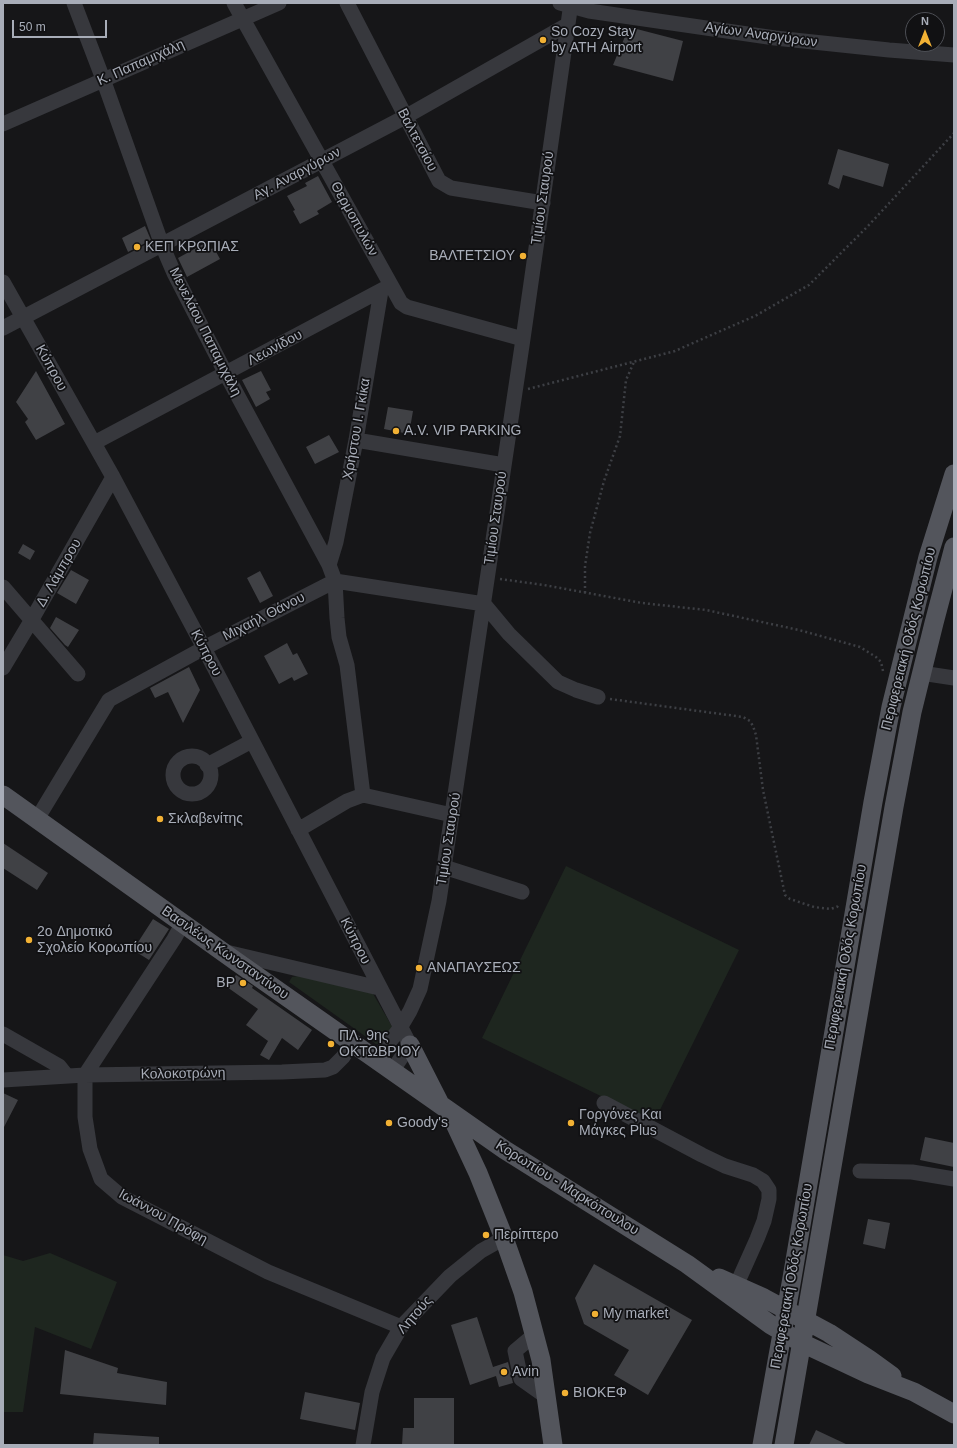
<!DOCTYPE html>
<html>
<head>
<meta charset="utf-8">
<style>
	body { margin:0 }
	#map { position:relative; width:957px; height:1448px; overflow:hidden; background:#161618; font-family:Helvetica,sans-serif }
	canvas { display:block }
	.frame { position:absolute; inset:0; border:4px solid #a8adb8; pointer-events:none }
	.north { position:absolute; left:905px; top:12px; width:40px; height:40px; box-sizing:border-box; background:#111113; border:1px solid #4d4f55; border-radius:50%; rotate:0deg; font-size:11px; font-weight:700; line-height:16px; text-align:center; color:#a8adb8 }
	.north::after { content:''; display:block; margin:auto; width:14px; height:18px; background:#f2b134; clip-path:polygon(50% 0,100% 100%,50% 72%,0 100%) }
	.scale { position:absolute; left:12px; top:20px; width:95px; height:18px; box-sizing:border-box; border:2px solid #a8adb8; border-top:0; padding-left:5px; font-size:12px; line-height:14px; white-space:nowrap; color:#a8adb8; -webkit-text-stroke:3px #111113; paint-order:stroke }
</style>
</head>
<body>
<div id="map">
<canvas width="957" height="1448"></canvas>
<div class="frame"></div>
<div class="north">N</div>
<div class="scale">50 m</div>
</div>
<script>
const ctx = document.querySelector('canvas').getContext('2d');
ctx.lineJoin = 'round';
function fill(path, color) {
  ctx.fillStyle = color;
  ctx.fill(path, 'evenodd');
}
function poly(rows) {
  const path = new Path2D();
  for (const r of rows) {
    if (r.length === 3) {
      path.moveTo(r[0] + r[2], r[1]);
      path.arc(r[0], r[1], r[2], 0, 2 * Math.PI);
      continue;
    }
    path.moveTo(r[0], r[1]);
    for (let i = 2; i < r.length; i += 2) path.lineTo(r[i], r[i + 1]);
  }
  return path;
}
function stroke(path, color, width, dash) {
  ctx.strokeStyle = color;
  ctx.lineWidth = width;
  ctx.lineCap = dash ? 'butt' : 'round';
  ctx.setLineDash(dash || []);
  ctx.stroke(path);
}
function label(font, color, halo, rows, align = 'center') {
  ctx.font = font + ' Helvetica,sans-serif';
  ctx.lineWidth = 3.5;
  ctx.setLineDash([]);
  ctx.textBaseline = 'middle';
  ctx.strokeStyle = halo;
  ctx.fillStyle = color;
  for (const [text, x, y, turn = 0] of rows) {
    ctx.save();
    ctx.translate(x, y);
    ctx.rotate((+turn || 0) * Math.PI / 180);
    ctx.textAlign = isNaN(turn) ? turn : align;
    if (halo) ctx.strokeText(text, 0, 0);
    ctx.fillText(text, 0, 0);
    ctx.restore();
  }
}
fill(poly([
	[566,866,739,950,654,1122,482,1038],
	[304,975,372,992,393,1028,382,1043,376,1044,289,982,292,977],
	[50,1253,117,1282,91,1349,35,1327,23,1412,3,1412,3,1255,23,1261]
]), '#1e261f');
fill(poly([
	[629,27,683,41,673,81,613,65],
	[838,149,889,164,883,187,843,175,839,189,828,184],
	[318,176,332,202,317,211,319,214,300,224,293,211,295,210,287,196,307,186,305,183],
	[145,226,151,240,128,252,122,238],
	[207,242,211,249,214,248,220,259,187,277,178,258],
	[36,371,65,424,36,440,25,422,28,419,16,402],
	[261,371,271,390,266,392,270,399,256,407,242,380],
	[388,407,413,411,409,434,384,429],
	[329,435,339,452,315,464,306,447],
	[23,544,35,551,30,560,18,553],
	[71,570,89,580,76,604,57,593],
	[260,571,273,596,260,603,247,578],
	[56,617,79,630,68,647,65,645,50,628],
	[287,643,293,655,297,653,308,674,294,681,292,677,279,684,264,656],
	[189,667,200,690,183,723,168,692,155,698,150,688],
	[3,843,48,873,37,890,3,868],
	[153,919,169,929,149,960,133,950],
	[236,975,253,986,252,988,312,1030,298,1050,282,1038,269,1060,260,1055,268,1041,246,1025,258,1009,227,987],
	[3,1093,18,1100,3,1129],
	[925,1137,954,1143,954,1167,920,1160],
	[868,1219,890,1223,885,1249,863,1244],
	[594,1264,692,1320,648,1395,614,1375,629,1350,584,1324,575,1298],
	[477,1317,493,1367,508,1362,513,1383,499,1387,496,1376,470,1385,451,1325],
	[65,1350,118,1368,117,1373,167,1382,166,1405,60,1394],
	[305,1392,360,1403,355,1430,300,1419],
	[414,1398,454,1398,454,1445,402,1445,403,1428,414,1428],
	[816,1430,848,1445,809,1445],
	[94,1433,159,1437,159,1445,93,1445]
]), '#404145');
stroke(poly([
	[528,389,675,351,755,316,809,285,868,226,954,133],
	[500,579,544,585,642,603,706,610,799,630,860,647,876,657,881,662,883,671],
	[585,593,585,566,590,533,604,481,620,436,626,380,634,362],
	[610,699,743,717,750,721,753,726,756,735,763,790,785,895,790,899,814,907,830,909,837,907,839,904]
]), '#3d3f44', 2.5, [2, 3]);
stroke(poly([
	[74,3,103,79,162,245,174,273,226,374,329,565,335,581,337,618,339,637,347,665,363,795],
	[234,3,401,303,407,307,523,339],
	[347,3,439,181,451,188,543,203],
	[560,3,589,11,775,38,889,50,954,55],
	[3,124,279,3],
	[3,282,113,477,204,648,410,1045,392,1071],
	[3,328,405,117,567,25],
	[356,440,504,465],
	[94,443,391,285],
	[329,565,336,542,356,440,381,291],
	[335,581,484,604,509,634,558,682,576,690,598,697],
	[3,587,78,674],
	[3,668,31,621,113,477],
	[921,673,954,678],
	[192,775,19],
	[207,765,252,741],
	[37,819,109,700,204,648,335,581],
	[298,830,347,801,363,795,452,815],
	[444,867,522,892],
	[183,923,174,939,85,1075,85,1117,90,1149,101,1179,122,1197,268,1272,401,1327],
	[226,952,379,988],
	[3,1034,59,1066,67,1076],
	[376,1060,400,1028,410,1011,420,989,439,901,523,339,571,3],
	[3,1080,85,1075,282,1072,325,1070,333,1067,343,1057,352,1043],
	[604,1103,702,1155,725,1166,753,1175,763,1181,769,1190,769,1199,764,1221,757,1239,736,1286],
	[860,1171,912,1172,954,1179],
	[534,1335,515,1351,521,1379,545,1396],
	[363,1445,372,1392,383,1358,401,1327,450,1276,481,1251,504,1238]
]), '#37383d', 15);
stroke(poly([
	[3,795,237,962,505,1150,687,1264,771,1325,802,1343,868,1374,914,1392,954,1414],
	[410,1045,439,1102],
	[449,1111,478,1173,504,1238,523,1292,541,1360,553,1445],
	[719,1278,764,1298,829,1333,870,1360,892,1376],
	[762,1445,792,1278,873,802,891,707,928,557,954,474],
	[784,1445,894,807,912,712,934,623,954,547]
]), '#53555c', 19);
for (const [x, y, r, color] of [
	[543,40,4,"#f2b134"],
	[137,247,4,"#f2b134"],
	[523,256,4,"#f2b134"],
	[396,431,4,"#f2b134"],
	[160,819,4,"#f2b134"],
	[29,940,4,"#f2b134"],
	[419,968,4,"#f2b134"],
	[243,983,4,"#f2b134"],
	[331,1044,4,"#f2b134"],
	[389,1123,4,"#f2b134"],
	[571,1123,4,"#f2b134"],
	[486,1235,4,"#f2b134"],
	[595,1314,4,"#f2b134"],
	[504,1372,4,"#f2b134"],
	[565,1393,4,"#f2b134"]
]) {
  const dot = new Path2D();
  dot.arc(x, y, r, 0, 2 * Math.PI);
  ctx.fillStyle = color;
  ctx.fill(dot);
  stroke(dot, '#111113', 1.5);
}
label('14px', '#a8adb8', '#111113', [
	["So Cozy Stay",551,32],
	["by ATH Airport",551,48],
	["ΚΕΠ ΚΡΩΠΙΑΣ",145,247],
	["ΒΑΛΤΕΤΣΙΟΥ",515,256,"right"],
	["A.V. VIP PARKING",404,431],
	["Σκλαβενίτης",168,819],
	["2ο Δημοτικό",37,932],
	["Σχολείο Κορωπίου",37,948],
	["ΑΝΑΠΑΥΣΕΩΣ",427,968],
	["BP",235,983,"right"],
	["ΠΛ. 9ης",339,1036],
	["ΟΚΤΩΒΡΙΟΥ",339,1052],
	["Γοργόνες Και",579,1115],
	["Μάγκες Plus",579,1131],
	["Goody's",397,1123],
	["Περίπτερο",494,1235],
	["My market",603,1314],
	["Avin",512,1372],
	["ΒΙΟΚΕΦ",573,1393]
], 'left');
label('14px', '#a8adb8', '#111113', [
	["Αγίων Αναργύρων",761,35,8],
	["Κ. Παπαμιχάλη",141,63,-24],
	["Βαλτετσίου",417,140,62],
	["Αγ. Αναργύρων",297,174,-28],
	["Τιμίου Σταυρού",543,198,-82],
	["Θερμοπυλών",354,219,61],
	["Μενελάου Παπαμιχάλη",205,332,63],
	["Λεωνίδου",275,348,-28],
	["Κύπρου",51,368,61],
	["Χρήστου Ι. Γκίκα",357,429,-80],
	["Τιμίου Σταυρού",496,518,-82],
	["Δ. Λάμπρου",59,573,-60],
	["Μιχαήλ Θάνου",264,617,-27],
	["Περιφερειακή Οδός Κορωπίου",909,639,-76],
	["Κύπρου",206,653,62],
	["Τιμίου Σταυρού",449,839,-81],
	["Κύπρου",355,941,63],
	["Βασιλέως Κωνσταντίνου",225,953,35],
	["Περιφερειακή Οδός Κορωπίου",846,957,-80],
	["Κολοκοτρώνη",183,1074,-1],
	["Κορωπίου - Μαρκόπουλου",567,1188,32],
	["Ιωάννου Πρόφη",163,1217,29],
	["Περιφερειακή Οδός Κορωπίου",792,1276,-80],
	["Λητούς",415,1315,-49]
]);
</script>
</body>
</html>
